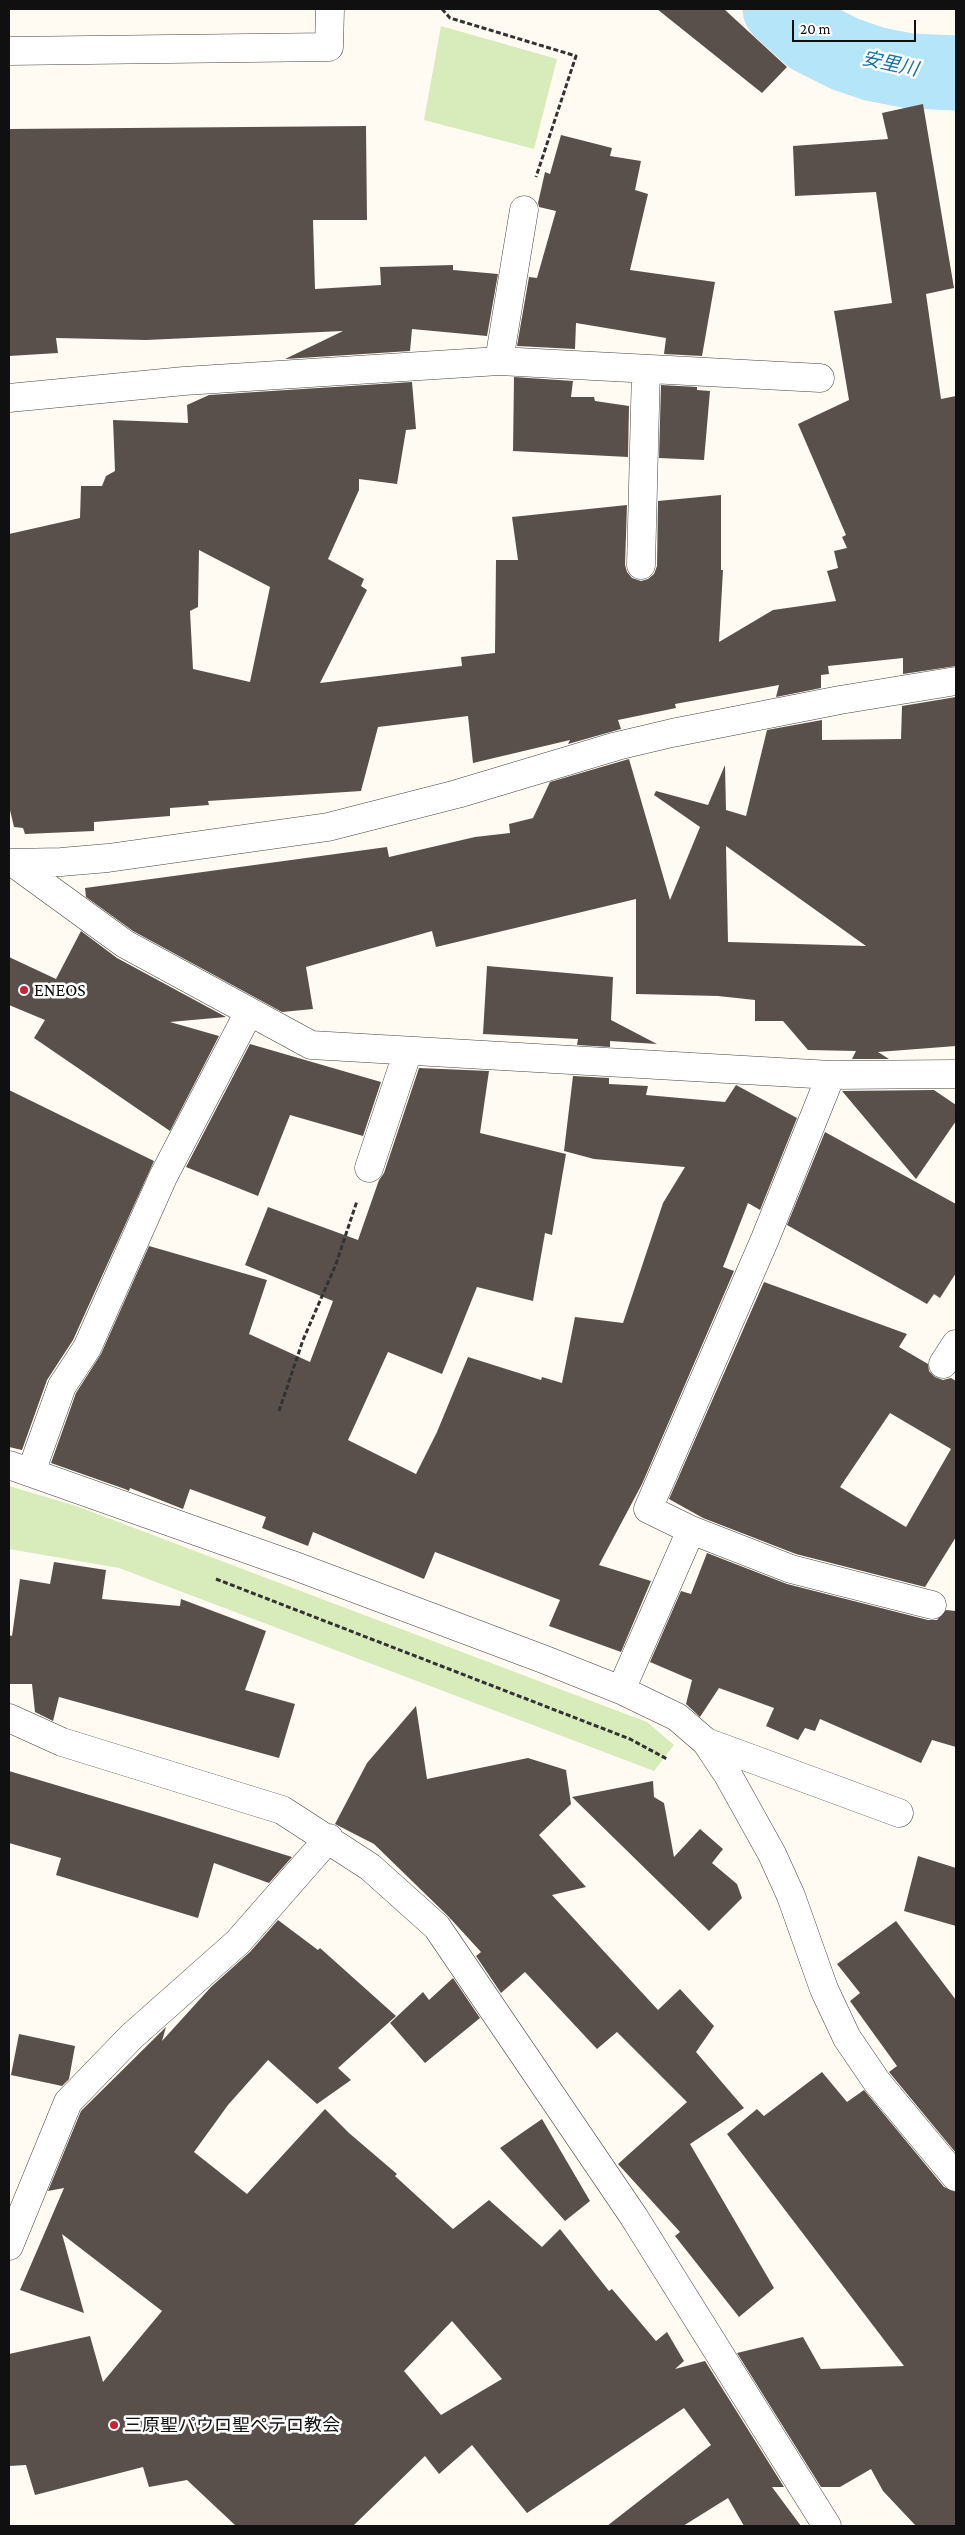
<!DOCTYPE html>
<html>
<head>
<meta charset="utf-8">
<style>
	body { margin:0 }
	#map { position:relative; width:965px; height:2535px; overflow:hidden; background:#fffbf2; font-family:"Crimson Pro",serif }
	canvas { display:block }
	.frame { position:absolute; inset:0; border:10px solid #101010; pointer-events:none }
	.scale { position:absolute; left:792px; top:20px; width:124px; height:22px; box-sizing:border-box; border:2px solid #101010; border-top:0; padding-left:6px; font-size:15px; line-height:18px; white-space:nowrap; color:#101010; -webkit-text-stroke:4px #fff; paint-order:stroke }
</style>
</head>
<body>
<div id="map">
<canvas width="965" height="2535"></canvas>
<div class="frame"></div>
<div class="scale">20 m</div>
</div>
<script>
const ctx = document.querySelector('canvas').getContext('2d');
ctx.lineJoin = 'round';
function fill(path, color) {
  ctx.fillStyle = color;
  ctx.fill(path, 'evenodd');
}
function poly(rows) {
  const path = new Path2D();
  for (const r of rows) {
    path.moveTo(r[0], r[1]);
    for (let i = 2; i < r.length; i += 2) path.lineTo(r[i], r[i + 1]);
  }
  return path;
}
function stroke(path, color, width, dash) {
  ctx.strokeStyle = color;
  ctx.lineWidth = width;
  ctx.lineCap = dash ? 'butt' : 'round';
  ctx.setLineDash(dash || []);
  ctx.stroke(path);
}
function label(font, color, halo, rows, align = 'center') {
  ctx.font = font + ' "Crimson Pro","Noto Sans JP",serif';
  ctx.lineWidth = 5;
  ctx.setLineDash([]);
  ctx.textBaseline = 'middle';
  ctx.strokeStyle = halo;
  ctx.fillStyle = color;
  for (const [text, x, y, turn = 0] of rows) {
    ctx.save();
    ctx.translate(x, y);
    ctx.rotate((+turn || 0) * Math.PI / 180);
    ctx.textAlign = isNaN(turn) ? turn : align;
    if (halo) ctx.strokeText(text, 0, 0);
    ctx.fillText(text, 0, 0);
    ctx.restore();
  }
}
fill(poly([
	[441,26,557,59,534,149,424,120],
	[9,1486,76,1506,647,1722,674,1745,654,1771,119,1568,9,1549]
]), '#d8ebba');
stroke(poly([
	[780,9,811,37,845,54,874,64,910,71,956,73]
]), '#b5e5f8', 75);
fill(poly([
	[657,9,724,9,787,67,762,93],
	[923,104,954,288,926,294,941,399,956,396,956,666,903,674,903,658,828,666,829,674,821,675,821,688,776,697,779,685,675,704,676,708,618,720,621,729,568,744,570,740,473,763,468,716,378,727,361,791,208,801,209,805,170,808,170,816,94,822,94,831,25,834,23,828,14,827,9,806,9,534,80,518,81,486,102,486,106,476,115,471,113,420,188,423,187,405,209,395,412,382,416,429,406,430,397,484,359,479,359,490,328,559,364,579,361,586,367,590,320,683,462,666,461,657,495,653,496,560,518,560,512,517,627,505,625,565,627,572,632,578,641,581,648,579,654,574,657,566,658,501,721,495,721,570,723,570,719,642,773,610,836,601,827,571,838,568,834,551,847,548,842,537,846,535,798,424,849,400,834,311,892,303,876,192,795,196,793,146,888,139,882,113],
	[199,550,270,587,250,682,193,669,190,611,198,607],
	[366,126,367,220,313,220,315,289,381,285,380,267,453,265,453,270,498,274,487,336,412,329,410,351,285,359,343,331,146,340,56,338,58,353,9,356,9,129],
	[561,135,612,148,610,156,641,161,635,190,648,194,630,270,715,282,702,356,664,354,666,338,576,323,575,349,517,346,529,277,537,278,556,211,539,207,538,203,545,172,550,174],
	[514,377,573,381,571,397,594,397,595,401,629,406,628,457,513,451],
	[661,385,697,387,697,390,710,391,704,460,659,458],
	[956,697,956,1046,878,1052,889,1059,852,1059,856,1051,808,1050,783,1021,755,1021,755,1000,718,996,636,994,636,899,436,947,432,931,306,967,313,1009,282,1012,133,931,86,897,85,888,387,847,389,857,475,837,510,833,509,824,533,818,550,782,629,759,670,900,700,827,654,795,656,791,708,805,725,765,726,810,746,816,767,730,822,720,822,740,901,739,902,706],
	[726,846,866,946,728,942],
	[81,931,117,958,226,1017,170,1022,219,1036,170,1131,34,1038,45,1020,9,1005,9,957,56,979],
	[487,966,613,977,611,1020,657,1044,610,1041,610,1047,577,1045,578,1039,483,1034],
	[250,1044,381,1082,363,1136,290,1115,258,1196,186,1167],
	[419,1068,489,1071,480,1133,566,1154,552,1235,545,1233,533,1301,477,1287,442,1374,388,1352,348,1440,416,1474,437,1432,468,1357,541,1380,542,1377,562,1383,575,1317,623,1323,663,1203,685,1167,594,1159,564,1151,573,1076,609,1078,609,1084,648,1086,646,1095,725,1102,736,1085,797,1118,760,1210,748,1203,723,1267,734,1271,642,1484,599,1565,651,1581,621,1652,549,1626,560,1600,435,1552,424,1579,313,1532,308,1546,262,1528,266,1517,190,1489,183,1509,130,1488,129,1491,125,1489,51,1463,76,1393,101,1354,149,1246,267,1280,249,1334,310,1362,333,1301,245,1265,268,1207,358,1240,379,1180,384,1173],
	[9,1090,154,1161,73,1340,47,1380,22,1450,9,1447],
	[934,1090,956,1105,956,1121,916,1179,842,1091],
	[825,1132,956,1204,956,1273,940,1298,934,1294,927,1304,787,1225],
	[764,1282,907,1334,899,1347,928,1364,929,1371,935,1377,943,1380,951,1378,956,1381,956,1537,925,1587,796,1554,703,1518,669,1499],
	[890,1413,951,1449,906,1527,840,1487],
	[707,1553,787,1584,928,1620,937,1620,946,1610,956,1611,956,1747,932,1740,921,1763,820,1719,815,1731,805,1728,798,1740,766,1726,774,1708,719,1688,700,1717,686,1704,692,1680,650,1662,681,1591,691,1594],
	[54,1562,106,1570,102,1599,180,1606,181,1599,266,1631,245,1690,295,1704,279,1758,59,1697,53,1721,35,1712,32,1684,9,1684,9,1635,12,1636,20,1579,50,1584],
	[416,1706,427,1779,528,1758,566,1770,571,1804,539,1835,586,1887,552,1895,658,2010,680,1989,714,2026,696,2052,744,2108,690,2144,774,2288,739,2317,675,2236,680,2232,618,2164,687,2102,617,2032,597,2049,525,1972,501,1993,476,1956,481,1952,448,1916,374,1844,335,1824,367,1763],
	[9,1771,163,1817,292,1857,269,1883,214,1863,198,1918,122,1895,56,1875,61,1858,9,1843],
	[653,1781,654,1797,664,1803,674,1857,700,1829,723,1849,712,1863,737,1884,742,1898,709,1931,572,1797],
	[918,1856,956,1868,956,1926,904,1911],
	[278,1920,318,1950,320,1948,396,2016,338,2068,351,2080,317,2104,268,2060,228,2105,194,2152,247,2194,325,2109,349,2133,397,2174,395,2176,453,2229,489,2200,542,2247,560,2229,609,2291,612,2289,656,2341,667,2332,684,2361,675,2369,705,2361,784,2487,772,2487,801,2526,744,2526,728,2498,683,2526,607,2526,711,2445,684,2408,527,2513,472,2445,439,2474,425,2456,353,2526,236,2526,187,2480,149,2487,143,2467,35,2495,26,2465,9,2466,9,2354,90,2336,103,2382,162,2311,62,2234,84,2313,20,2290,64,2188,48,2191,81,2111,166,2027,162,2041,211,1987,250,1952],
	[452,2321,502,2379,441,2415,404,2371],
	[896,1921,956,2000,956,2153,889,2072,897,2066,850,2001,860,1993,837,1964],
	[453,1978,480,2018,425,2063,390,2023,423,1992,429,2000],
	[19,2034,75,2046,69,2079,62,2086,11,2075],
	[822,2072,847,2102,864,2090,944,2187,956,2192,956,2526,916,2526,883,2491,871,2469,840,2487,821,2487,737,2353,803,2337,821,2369,904,2366,727,2134,757,2109,764,2116],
	[542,2119,590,2201,565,2221,500,2148]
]), '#59504c');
const minor = poly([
	[9,51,329,47,330,9],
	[499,361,524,210],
	[9,398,184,381,499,361,820,378],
	[641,565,646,369],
	[10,863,61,862,108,858,328,827,457,794,617,746,672,733,840,700,956,681],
	[15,864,125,944,311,1045,831,1075,956,1074],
	[369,1168,408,1051],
	[943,1364,956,1344],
	[9,1465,295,1566,543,1659,621,1690,677,1717,706,1742,728,1775,772,1854,791,1896,824,1989,847,2038,877,2082,956,2177],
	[31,1472,62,1386,87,1348,163,1177,249,1012],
	[691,1530,648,1509,765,1239,831,1075],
	[621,1690,691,1530,791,1569,932,1605],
	[9,1718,62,1742,282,1810,370,1867,437,1927,634,2217,827,2526],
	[706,1742,899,1813],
	[9,2246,68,2102,132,2036,238,1942,329,1838]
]);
stroke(minor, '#434343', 29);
stroke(poly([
	[442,9,450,18,576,56,536,177],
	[279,1411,303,1340,336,1264,357,1201],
	[216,1579,630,1739,667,1759]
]), '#323232', 3, [5, 2.5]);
stroke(minor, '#fff', 28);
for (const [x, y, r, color] of [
	[24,990,5,"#c42338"],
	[114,2425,5,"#c42338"]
]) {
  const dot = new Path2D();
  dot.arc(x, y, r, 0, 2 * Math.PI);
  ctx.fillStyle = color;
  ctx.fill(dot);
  stroke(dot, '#fff', 2);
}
label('18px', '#101010', '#fff', [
	["ENEOS",34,990],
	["三原聖パウロ聖ペテロ教会",124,2425]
], 'left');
label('italic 19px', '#1473a6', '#fff', [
	["安里川",890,64,12]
]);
</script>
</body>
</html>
